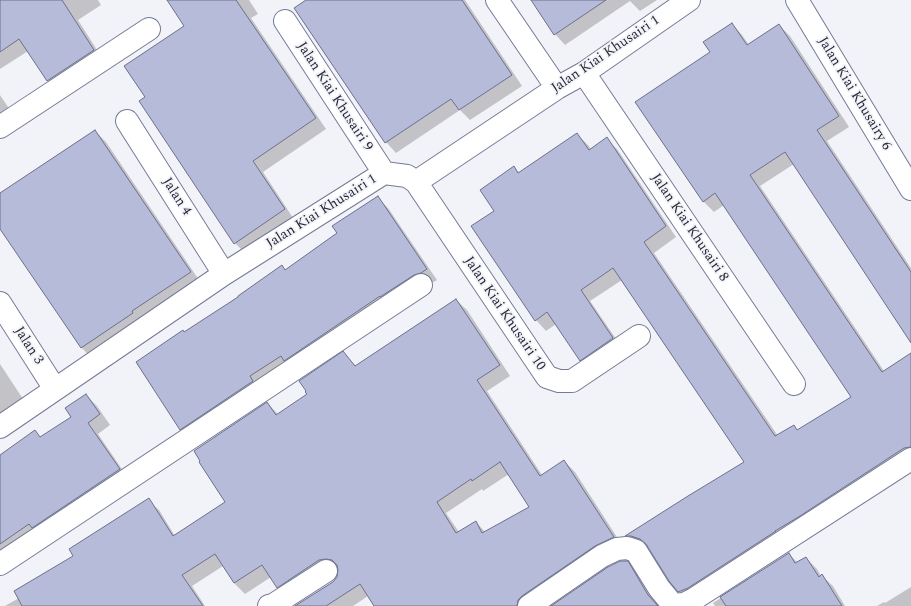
<!DOCTYPE html>
<html>
<head>
<meta charset="utf-8">
<style>
	body { margin:0 }
	canvas { display:block; background:#f2f3f9 }
</style>
</head>
<body>
<canvas width="911" height="606"></canvas>
<script>
const ctx = document.querySelector('canvas').getContext('2d');
ctx.lineJoin = 'round';
function fill(path, color) {
  ctx.fillStyle = color;
  ctx.fill(path, 'evenodd');
}
function poly(rows) {
  const path = new Path2D();
  for (const r of rows) {
    path.moveTo(r[0], r[1]);
    for (let i = 2; i < r.length; i += 2) path.lineTo(r[i], r[i + 1]);
  }
  return path;
}
function stroke(path, color, width, dash) {
  ctx.strokeStyle = color;
  ctx.lineWidth = width;
  ctx.lineCap = dash ? 'butt' : 'round';
  ctx.setLineDash(dash || []);
  ctx.stroke(path);
}
function label(font, color, halo, rows, align = 'center') {
  ctx.font = font + ' Spectral,serif';
  ctx.lineWidth = 3.5;
  ctx.setLineDash([]);
  ctx.textBaseline = 'middle';
  ctx.strokeStyle = halo;
  ctx.fillStyle = color;
  for (const [text, x, y, turn = 0] of rows) {
    ctx.save();
    ctx.translate(x, y);
    ctx.rotate((+turn || 0) * Math.PI / 180);
    ctx.textAlign = isNaN(turn) ? turn : align;
    if (halo) ctx.strokeText(text, 0, 0);
    ctx.fillText(text, 0, 0);
    ctx.restore();
  }
}
fill(poly([
	[0,0,98,0,101,5,78,20,104,61,59,91,48,80,28,51,0,69],
	[169,0,249,0,258,14,251,18,326,129,263,172,295,221,246,254,235,243,141,101,147,97,185,26],
	[308,0,465,0,522,86,470,120,460,110,396,153,386,142],
	[532,0,657,0,640,11,630,1,565,45,555,34],
	[732,24,742,35,749,45,779,25,790,36,849,127,827,141,911,268,911,341,794,164,760,186,884,371,911,354,911,462,690,602,679,591,651,549,642,546,637,546,627,536,745,463,622,280,590,301,623,349,591,371,580,360,556,324,546,331,536,320,495,211,514,168,520,173,577,134,588,145,591,149,606,139,617,149,676,237,654,253,778,436,798,431,852,397,724,205,714,212,703,201,711,52],
	[0,95,16,119,0,131],
	[95,131,106,142,201,283,92,359,82,348,0,227,0,194],
	[378,198,388,208,437,280,432,283,425,285,191,440,181,429,185,333,240,297,281,266,286,271,338,233],
	[456,300,467,310,510,376,487,391,542,475,564,461,575,472,624,548,533,606,375,606,368,596,353,606,296,606,333,582,338,577,340,569,337,569,330,571,288,598,278,587,271,577,245,594,234,583,223,566,192,586,205,606,5,606,19,598,148,500,159,510,175,536,227,502,267,403,278,414,308,395,343,353,356,366],
	[509,474,530,507,486,533,476,522,459,532,446,513,482,489,483,491],
	[0,364,25,402,0,419],
	[86,395,97,406,110,425,98,434,130,481,0,562,0,456,35,431,41,438,72,417],
	[789,554,798,563,806,558,817,569,821,576,822,576,833,586,845,606,715,606,713,603],
	[627,562,638,573,659,606,553,606],
	[911,587,911,606,877,606,884,602,885,603]
]), '#0003');
const building = poly([
	[0,0,62,0,94,50,47,81,19,39,0,52,0,0],
	[167,0,236,0,316,118,253,161,285,209,234,244,139,101,145,97,124,66,184,26,167,0],
	[306,0,462,0,512,75,459,110,451,99,385,143,294,8,306,0],
	[531,0,606,0,554,35,531,0],
	[732,23,747,45,779,24,839,116,817,130,911,272,911,343,785,152,750,175,882,372,911,353,911,447,904,448,800,516,775,531,776,531,688,588,678,592,669,581,646,544,640,539,631,536,625,536,688,496,744,462,613,268,581,290,613,338,580,361,547,312,535,321,471,226,494,211,480,190,514,166,518,173,577,133,589,150,607,137,666,226,644,242,775,436,794,425,797,430,851,397,715,193,703,202,635,102,710,52,703,42,732,23],
	[95,130,191,272,132,311,133,313,81,348,0,229,0,193,95,130],
	[378,196,427,269,421,273,414,275,380,297,380,296,284,361,281,356,250,376,253,381,180,430,136,362,183,330,184,332,238,297,238,296,282,265,285,270,337,233,332,226,378,196],
	[456,299,500,365,477,380,540,476,564,460,614,537,595,546,522,596,518,600,517,606,374,606,360,584,326,606,295,606,333,582,337,577,338,570,337,565,332,560,326,559,319,560,277,588,262,565,234,583,215,554,182,575,203,606,22,606,14,591,73,556,69,549,149,498,173,536,225,502,199,462,200,461,194,451,267,402,276,415,307,394,305,392,306,391,299,381,343,351,355,366,456,299],
	[500,462,529,507,482,533,476,521,456,533,437,502,471,479,472,481,500,462],
	[86,394,100,414,88,423,120,469,32,528,29,524,0,544,0,455,35,430,40,437,71,417,65,408,86,394],
	[789,553,795,563,806,557,819,577,822,574,842,606,726,606,720,597,789,553],
	[620,561,628,561,648,595,658,606,551,606,608,567,620,561]
]);
fill(building, '#b7bbda');
stroke(building, '#6d708c', 1);
const minor = poly([
	[497,0,557,88],
	[797,0,911,189],
	[285,21,384,173],
	[584,73,794,384],
	[127,121,224,274],
	[0,127,149,29],
	[416,182,547,377,559,381,572,381,639,336],
	[0,303,55,389],
	[0,427,224,274,384,173,407,176,416,182,557,88,584,73,689,0],
	[0,564,421,285],
	[269,606,273,605,326,571],
	[529,606,602,556,617,549,627,548,636,551,659,588,673,605,684,604,694,599,911,459]
]);
stroke(minor, '#767a96', 24);
stroke(minor, '#fff', 22);
label('14px', '#262833', '#f2f3f9', [
	["Jalan Kiai Khusairi 1",606,55,-34],
	["Jalan Kiai Khusairy 6",854,94,59],
	["Jalan Kiai Khusairi 9",334,97,57],
	["Jalan 4",176,197,57],
	["Jalan Kiai Khusairi 1",322,212,-32],
	["Jalan Kiai Khusairi 8",689,228,56],
	["Jalan Kiai Khusairi 10",504,314,56],
	["Jalan 3",28,346,57]
]);
</script>
</body>
</html>
